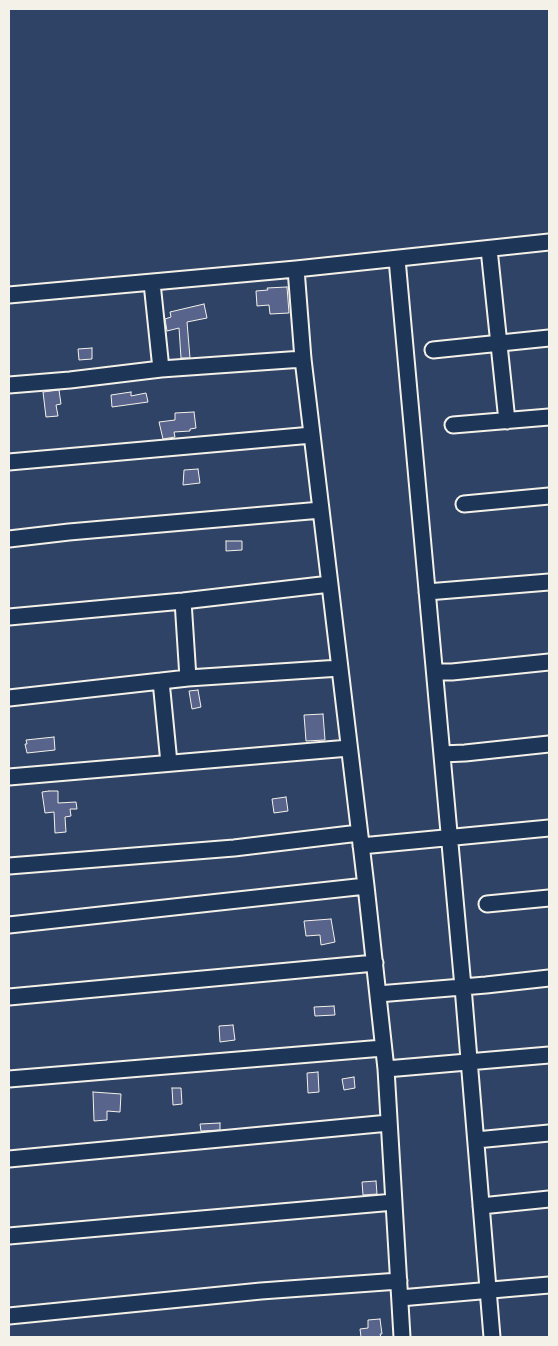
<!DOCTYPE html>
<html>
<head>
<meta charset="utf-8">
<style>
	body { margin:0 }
	#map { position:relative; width:558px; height:1346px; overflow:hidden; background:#2f4367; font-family:Dekko,sans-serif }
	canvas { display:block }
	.frame { position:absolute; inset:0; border:10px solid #f4f1e8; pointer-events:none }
</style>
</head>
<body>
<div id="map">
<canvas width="558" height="1346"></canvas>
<div class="frame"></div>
</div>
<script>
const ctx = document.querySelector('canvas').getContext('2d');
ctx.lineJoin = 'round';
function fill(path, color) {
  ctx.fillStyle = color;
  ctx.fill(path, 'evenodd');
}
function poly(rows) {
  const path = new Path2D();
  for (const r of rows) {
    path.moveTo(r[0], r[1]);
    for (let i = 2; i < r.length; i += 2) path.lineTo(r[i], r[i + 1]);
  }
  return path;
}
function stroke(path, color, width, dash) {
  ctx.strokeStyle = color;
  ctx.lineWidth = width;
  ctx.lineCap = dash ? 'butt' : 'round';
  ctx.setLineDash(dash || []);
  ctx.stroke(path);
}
const building = poly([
	[287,287,289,313,270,314,269,305,257,306,256,291,268,290,267,288,287,287],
	[204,304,207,318,187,322,190,358,181,358,179,328,167,331,165,319,171,317,170,312,204,304],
	[92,348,92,359,79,360,78,349,92,348],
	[59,390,61,404,56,405,58,416,46,417,43,392,59,390],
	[131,392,131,396,146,393,148,402,112,407,111,395,131,392],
	[194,412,196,428,190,429,190,431,174,432,175,437,163,439,159,422,175,420,175,413,194,412],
	[198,469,200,483,183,485,184,470,198,469],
	[226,541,242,541,242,550,226,551,226,541],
	[198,690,201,707,192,709,189,691,198,690],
	[323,714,325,740,306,741,304,715,323,714],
	[54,737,55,750,27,753,25,744,27,744,26,740,54,737],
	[49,791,58,791,58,803,76,802,77,809,70,809,71,816,65,817,66,832,55,833,54,812,45,813,42,792,49,791],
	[286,797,288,811,274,813,272,799,286,797],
	[331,919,335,942,321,945,320,935,306,936,304,921,331,919],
	[334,1006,335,1015,315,1016,314,1007,334,1006],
	[233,1025,235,1040,220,1042,219,1026,233,1025],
	[318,1072,319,1092,308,1093,307,1073,318,1072],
	[354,1077,355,1088,344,1090,342,1079,354,1077],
	[172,1088,181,1088,182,1104,173,1105,172,1088],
	[93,1092,121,1094,120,1112,107,1111,107,1120,94,1121,93,1092],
	[220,1123,220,1130,201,1131,200,1124,220,1123],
	[376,1181,377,1194,363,1195,362,1182,376,1181],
	[380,1319,382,1334,380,1334,381,1337,361,1337,360,1329,368,1328,368,1320,380,1319]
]);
fill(building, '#58648b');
stroke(building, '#f4f1e8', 1);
const minor = poly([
	[489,249,507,421],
	[397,259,463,987,492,1337],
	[296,269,303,359,366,886,386,1069,402,1337],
	[152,283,161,369],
	[9,295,296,269,549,242],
	[433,350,549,338],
	[9,385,70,380,161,369,303,359],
	[453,425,549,417],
	[9,462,312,435],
	[464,504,549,496],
	[9,539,69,532,321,510],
	[427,592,549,582],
	[183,601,188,678],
	[9,617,183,601,330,584],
	[435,672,452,672,549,662],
	[161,681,169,763],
	[9,698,188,678,340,668],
	[442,754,465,753,549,744],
	[9,777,349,748],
	[361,846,549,828],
	[9,866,234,848,359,833],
	[487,904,549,898],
	[9,925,366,886],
	[378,994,486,985,549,978],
	[9,997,375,963],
	[386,1069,549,1055],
	[9,1079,383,1048],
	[476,1140,549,1133],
	[9,1159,389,1123],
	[481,1206,549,1199],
	[9,1236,394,1202],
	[400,1298,549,1285],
	[9,1316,261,1291,399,1281]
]);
stroke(minor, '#f4f1e8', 19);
stroke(minor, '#1d3557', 15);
</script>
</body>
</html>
